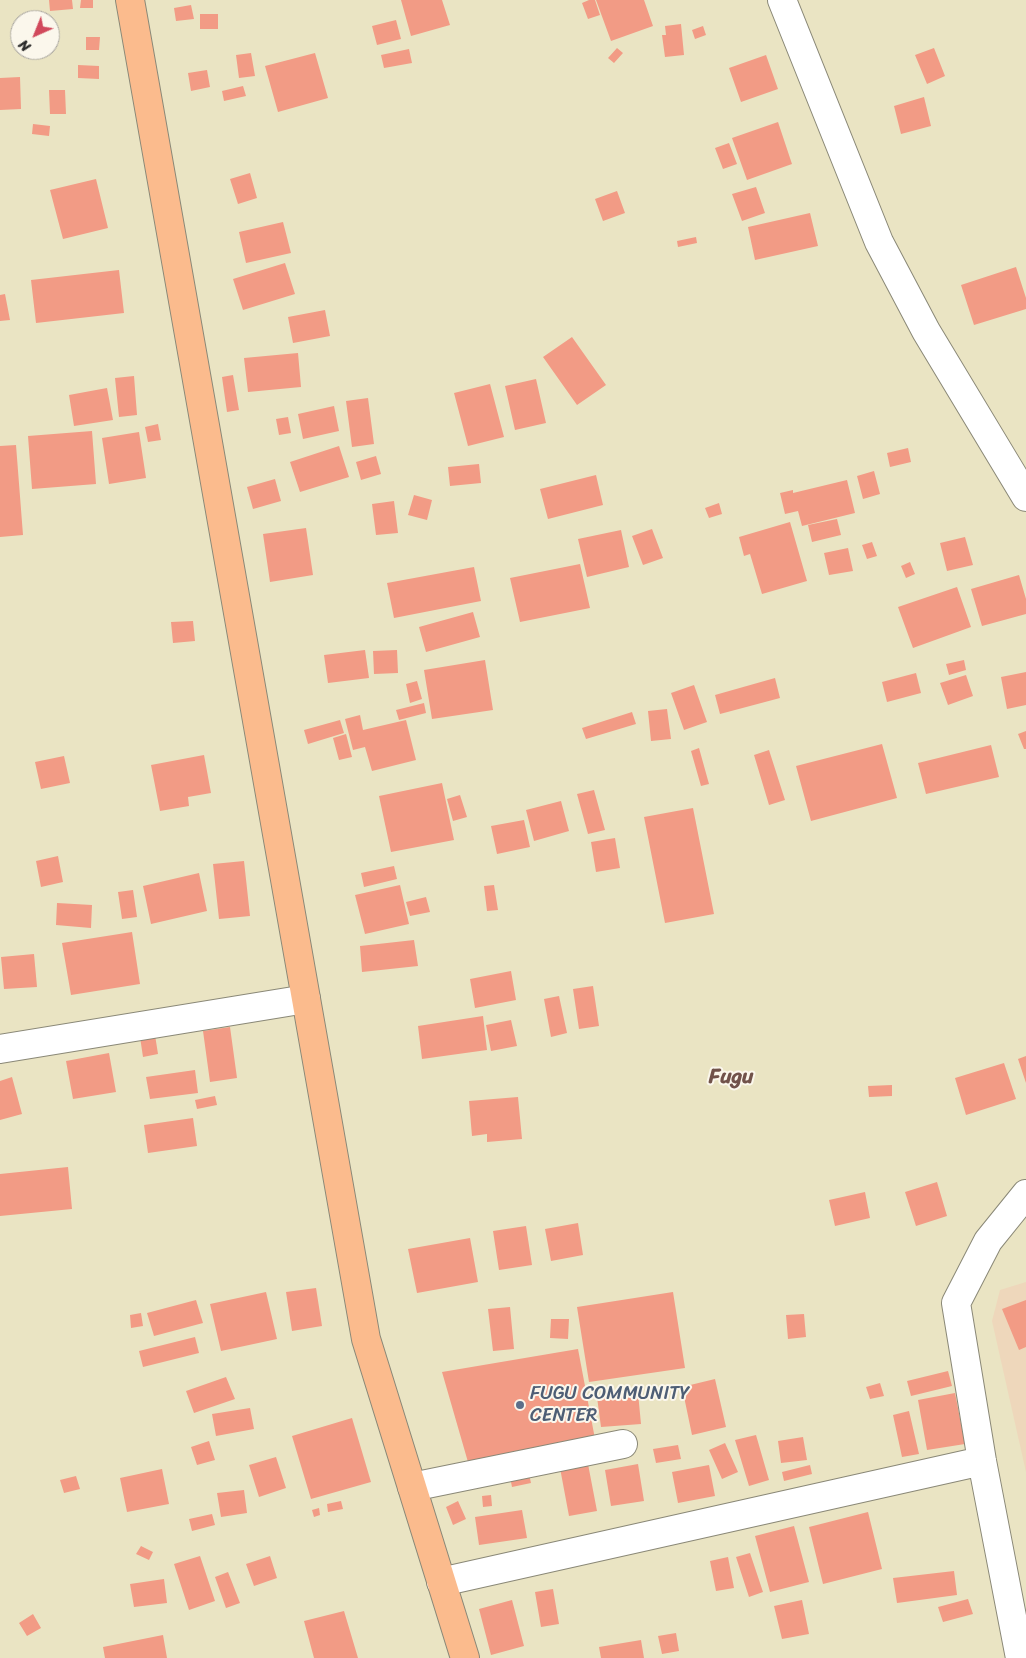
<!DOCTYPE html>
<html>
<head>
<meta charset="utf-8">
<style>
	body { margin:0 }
	#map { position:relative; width:1026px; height:1658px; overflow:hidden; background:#eae4c3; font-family:Sriracha,sans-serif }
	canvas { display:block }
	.north { position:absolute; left:10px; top:10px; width:50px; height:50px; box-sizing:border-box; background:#fbf7ec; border:1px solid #a8a59f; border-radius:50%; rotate:224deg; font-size:14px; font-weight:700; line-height:20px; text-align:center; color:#2b2b2b }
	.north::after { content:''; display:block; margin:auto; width:18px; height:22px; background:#d1495b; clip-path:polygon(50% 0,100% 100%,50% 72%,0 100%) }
</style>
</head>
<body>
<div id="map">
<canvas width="1026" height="1658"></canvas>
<div class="north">N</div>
</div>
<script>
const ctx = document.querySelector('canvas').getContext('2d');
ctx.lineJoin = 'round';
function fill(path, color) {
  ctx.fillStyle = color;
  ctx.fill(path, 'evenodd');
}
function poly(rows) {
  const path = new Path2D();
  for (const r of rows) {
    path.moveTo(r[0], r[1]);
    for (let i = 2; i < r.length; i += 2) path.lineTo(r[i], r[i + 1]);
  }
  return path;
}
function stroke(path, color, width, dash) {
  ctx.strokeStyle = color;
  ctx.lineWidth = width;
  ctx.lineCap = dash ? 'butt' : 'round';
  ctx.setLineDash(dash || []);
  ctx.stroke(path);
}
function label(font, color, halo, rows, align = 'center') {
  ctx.font = font + ' Sriracha,sans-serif';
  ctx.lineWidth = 4;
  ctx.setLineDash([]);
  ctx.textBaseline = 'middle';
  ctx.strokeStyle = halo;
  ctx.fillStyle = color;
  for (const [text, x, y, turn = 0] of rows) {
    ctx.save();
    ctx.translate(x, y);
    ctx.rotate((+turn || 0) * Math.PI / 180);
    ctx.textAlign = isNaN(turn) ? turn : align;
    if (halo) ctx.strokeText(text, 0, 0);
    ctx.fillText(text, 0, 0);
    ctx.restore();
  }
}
fill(poly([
	[1026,1282,1026,1472,992,1321,1000,1290]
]), '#eed7bb');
fill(poly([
	[49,0,72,0,73,9,50,11],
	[81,0,93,0,93,8,80,8],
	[401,0,442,0,450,25,411,36],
	[589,0,595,0,600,15,588,19,582,3],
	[596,0,644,0,653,26,611,41],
	[191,5,194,19,176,21,174,8],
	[200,14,218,14,218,29,200,29],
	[396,20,401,39,377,45,372,26],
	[681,24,684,55,665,57,662,35,666,35,665,26],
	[703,26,706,35,695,39,692,30],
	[86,37,100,37,99,50,86,50],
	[617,48,623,53,614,63,608,58],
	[934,48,945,76,927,84,915,55],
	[409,49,412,63,384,68,381,55],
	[251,53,255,76,239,78,236,55],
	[315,53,328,98,278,112,265,66],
	[766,55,778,89,741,102,729,68],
	[78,65,99,66,99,79,78,78],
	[207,70,210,87,191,91,188,73],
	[20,77,21,109,0,110,0,78],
	[243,86,246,96,224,101,222,91],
	[49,90,65,90,66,114,50,114],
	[924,97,931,126,901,134,894,106],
	[778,122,792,164,747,180,732,138],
	[33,124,50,126,49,136,32,134],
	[729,143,737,164,723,169,715,148],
	[250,173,257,198,238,204,230,179],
	[96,179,108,228,63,239,50,190],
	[756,187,765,213,742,221,732,194],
	[617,191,625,213,603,221,595,199],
	[810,213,818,246,755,260,748,227],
	[283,222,291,253,246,263,239,232],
	[696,237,697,243,678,247,677,241],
	[285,263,295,294,243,310,233,279],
	[1016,267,1026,298,1026,309,974,325,961,285],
	[119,270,124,313,36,323,31,280],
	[5,294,10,320,0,321,0,295],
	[325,310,330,336,293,343,288,317],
	[572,337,606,385,577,405,543,357],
	[298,353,301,387,248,392,244,358],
	[233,375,239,410,227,412,222,377],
	[134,376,137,415,119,417,115,378],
	[536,379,546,423,515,430,505,386],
	[490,384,504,437,468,446,454,393],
	[107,388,113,420,74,426,69,395],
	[368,398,374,444,352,447,346,401],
	[334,406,339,431,303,439,298,414],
	[288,417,291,433,279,435,276,419],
	[158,424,161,440,148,442,145,427],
	[92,431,96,484,32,489,28,436],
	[139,432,146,478,109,484,102,438],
	[16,445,23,535,0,537,0,446],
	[339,446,349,477,300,492,290,462],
	[908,448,911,462,890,467,887,453],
	[376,456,381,474,361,480,356,462],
	[479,464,481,483,450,486,448,467],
	[874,471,880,494,863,499,857,476],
	[596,475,603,505,548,519,540,489],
	[275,479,281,501,253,509,247,487],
	[847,480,855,513,802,526,798,511,785,514,780,493,793,490,793,493],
	[414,495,432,500,427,520,408,515],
	[394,501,398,533,376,535,372,504],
	[719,503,722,514,709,518,705,508],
	[837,519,841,535,812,542,808,525],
	[790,522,807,581,762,594,750,554,744,556,739,537],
	[306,528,313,575,270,582,263,534],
	[652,529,663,558,643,565,632,536],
	[621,530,629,567,587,577,578,539],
	[965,537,973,565,947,571,940,543],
	[872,542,877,556,867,559,862,545],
	[848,548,853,571,829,575,824,553],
	[910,562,915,574,906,578,901,566],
	[580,564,590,608,520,622,510,578],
	[474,567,481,601,394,618,387,583],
	[1019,575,1026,599,1026,614,982,626,971,589],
	[957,587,971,627,913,648,898,607],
	[473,612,480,637,426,652,419,627],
	[193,621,195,641,173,643,171,622],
	[365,650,369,678,328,683,324,655],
	[397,650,398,673,374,674,373,651],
	[485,660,493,710,432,719,424,670],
	[964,660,966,670,949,675,946,664],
	[1026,672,1026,705,1007,709,1001,677],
	[916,673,921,693,887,702,882,682],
	[966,675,973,696,948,705,940,683],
	[775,678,780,698,720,714,715,695],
	[417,681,422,699,410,703,406,684],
	[694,685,707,722,684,730,671,693],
	[424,703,426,713,399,720,396,710],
	[667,709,671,739,651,741,648,711],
	[632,712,636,724,586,739,582,728],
	[360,715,363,730,406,720,416,760,372,771,365,747,353,750,345,719],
	[340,720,344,733,308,744,304,730],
	[1026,731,1026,749,1024,749,1018,734],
	[346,734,352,757,339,760,333,738],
	[882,744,897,798,811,821,796,766],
	[991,745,999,777,926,794,918,763],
	[699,748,709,784,701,786,691,751],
	[769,750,785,800,769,805,754,755],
	[204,755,211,793,188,797,189,806,160,811,151,765],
	[64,756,70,783,41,789,35,762],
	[442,783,454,840,391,852,379,796],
	[594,790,605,830,588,834,577,794],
	[460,795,467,817,453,821,447,799],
	[561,801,569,831,534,841,526,810],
	[693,808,714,914,665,923,644,817],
	[524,820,530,847,497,854,491,826],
	[615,838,620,868,596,872,591,842],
	[58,856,63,882,41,887,36,861],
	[244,861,250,916,219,919,213,864],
	[394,866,397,879,364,887,361,873],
	[199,873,207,911,151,924,143,886],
	[400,885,409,924,365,934,355,895],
	[494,885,498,910,487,911,484,886],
	[133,890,137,917,122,919,118,892],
	[426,897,430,912,410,916,406,902],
	[57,903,92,905,91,928,56,925],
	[132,932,140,984,71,995,62,943],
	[414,940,418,966,362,972,360,946],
	[34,954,37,987,4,989,1,957],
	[511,971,516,1000,475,1008,470,979],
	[593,986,599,1026,579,1029,573,989],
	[559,996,567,1033,551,1037,544,999],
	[483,1016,487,1050,422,1059,418,1026],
	[511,1020,517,1046,491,1051,486,1025],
	[230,1027,237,1078,210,1082,203,1031],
	[155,1035,158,1054,143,1057,140,1037],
	[109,1053,116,1092,73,1099,66,1061],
	[1026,1056,1026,1083,1018,1059],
	[1004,1063,1016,1099,966,1115,955,1078],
	[195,1070,198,1093,150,1099,146,1077],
	[12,1077,22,1114,0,1120,0,1081],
	[892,1085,892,1096,869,1097,868,1086],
	[215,1096,217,1105,197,1109,195,1100],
	[518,1097,522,1139,487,1142,487,1134,472,1136,469,1101],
	[193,1118,197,1146,148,1153,144,1125],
	[68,1167,72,1209,0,1216,0,1174],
	[937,1182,947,1216,916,1226,905,1192],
	[865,1192,870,1218,835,1226,829,1200],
	[578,1223,583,1255,551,1261,545,1229],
	[526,1226,532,1265,499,1270,493,1231],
	[470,1238,478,1282,417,1293,408,1249],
	[316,1288,322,1326,292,1331,286,1292],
	[266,1292,277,1339,221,1351,210,1304],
	[673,1292,685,1368,589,1382,577,1307],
	[196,1300,203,1323,154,1336,147,1313],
	[1026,1300,1026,1347,1019,1350,1002,1309],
	[510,1307,514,1349,493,1351,488,1309],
	[141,1313,143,1326,131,1328,130,1315],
	[804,1314,806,1337,788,1339,786,1315],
	[551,1319,569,1319,568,1339,550,1338],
	[195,1337,199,1353,143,1367,139,1351],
	[578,1349,595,1439,470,1469,442,1372],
	[948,1371,952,1386,911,1396,907,1381],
	[226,1377,235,1399,194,1413,186,1391],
	[715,1379,726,1427,692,1435,682,1387],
	[880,1383,884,1396,870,1399,866,1387],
	[638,1393,641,1424,601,1427,597,1397],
	[955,1393,965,1444,927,1450,918,1400],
	[250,1408,254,1429,216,1436,212,1414],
	[909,1411,919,1454,902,1457,893,1415],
	[352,1418,371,1482,311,1499,292,1436],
	[756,1435,769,1480,749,1486,735,1440],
	[803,1437,807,1460,781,1463,778,1441],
	[209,1441,215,1460,197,1465,191,1447],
	[725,1443,738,1472,722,1479,709,1450],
	[678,1445,681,1459,656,1463,653,1449],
	[276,1457,286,1488,259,1497,249,1465],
	[588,1464,597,1511,569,1516,560,1468],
	[638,1464,644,1501,611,1506,605,1470],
	[709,1465,715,1496,678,1503,672,1472],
	[810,1465,812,1474,784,1481,782,1472],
	[162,1469,169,1504,127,1512,120,1478],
	[529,1474,531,1483,512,1487,510,1477],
	[76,1476,80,1489,64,1493,60,1480],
	[244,1490,247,1513,221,1517,217,1493],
	[491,1495,492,1506,483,1507,482,1496],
	[341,1501,343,1509,328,1512,327,1504],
	[458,1501,466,1519,453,1525,446,1507],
	[319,1508,320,1515,314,1517,312,1510],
	[522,1510,527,1538,479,1545,475,1517],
	[868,1512,882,1569,823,1584,809,1527],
	[212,1514,215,1525,192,1531,189,1519],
	[794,1526,809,1582,770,1592,755,1536],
	[141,1546,153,1552,149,1560,136,1554],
	[750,1553,763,1592,749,1597,736,1557],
	[200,1556,215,1601,189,1610,174,1564],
	[270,1556,277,1578,254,1586,246,1564],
	[728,1557,734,1588,716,1591,710,1561],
	[954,1571,957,1595,897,1603,893,1578],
	[228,1572,240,1603,226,1608,215,1577],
	[164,1579,167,1603,134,1607,130,1584],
	[553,1589,559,1624,541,1627,535,1592],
	[968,1599,973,1614,943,1622,938,1607],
	[512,1600,524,1646,491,1655,479,1609],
	[802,1600,809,1634,782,1639,774,1606],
	[344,1611,358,1658,314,1658,304,1621],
	[33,1614,41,1628,27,1636,19,1623],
	[676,1633,679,1651,662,1654,658,1636],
	[163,1635,167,1658,105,1658,103,1647],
	[641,1640,644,1658,601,1658,599,1647]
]), '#f29b85');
const minor = poly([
	[782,0,879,242,926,331,1026,497],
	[0,1049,306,999],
	[412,1487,623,1444],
	[441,1582,982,1461],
	[1020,1658,982,1461,956,1303,988,1241,1026,1194]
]);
const major = poly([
	[130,0,366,1339,465,1658]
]);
stroke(minor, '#8a8877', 30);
stroke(major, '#8a8877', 30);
stroke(minor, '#fff', 28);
stroke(major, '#fbbb8d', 28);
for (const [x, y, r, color] of [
	[520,1405,5,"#5c6f8a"]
]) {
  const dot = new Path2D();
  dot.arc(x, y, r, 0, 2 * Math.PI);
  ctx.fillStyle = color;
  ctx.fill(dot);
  stroke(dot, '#fbf7ec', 2);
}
label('19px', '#4e5e75', '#fbf7ec', [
	["FUGU COMMUNITY",530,1394],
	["CENTER",530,1416]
], 'left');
label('bold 21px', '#71524a', '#fbf7ec', [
	["Fugu",731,1078]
]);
</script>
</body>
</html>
